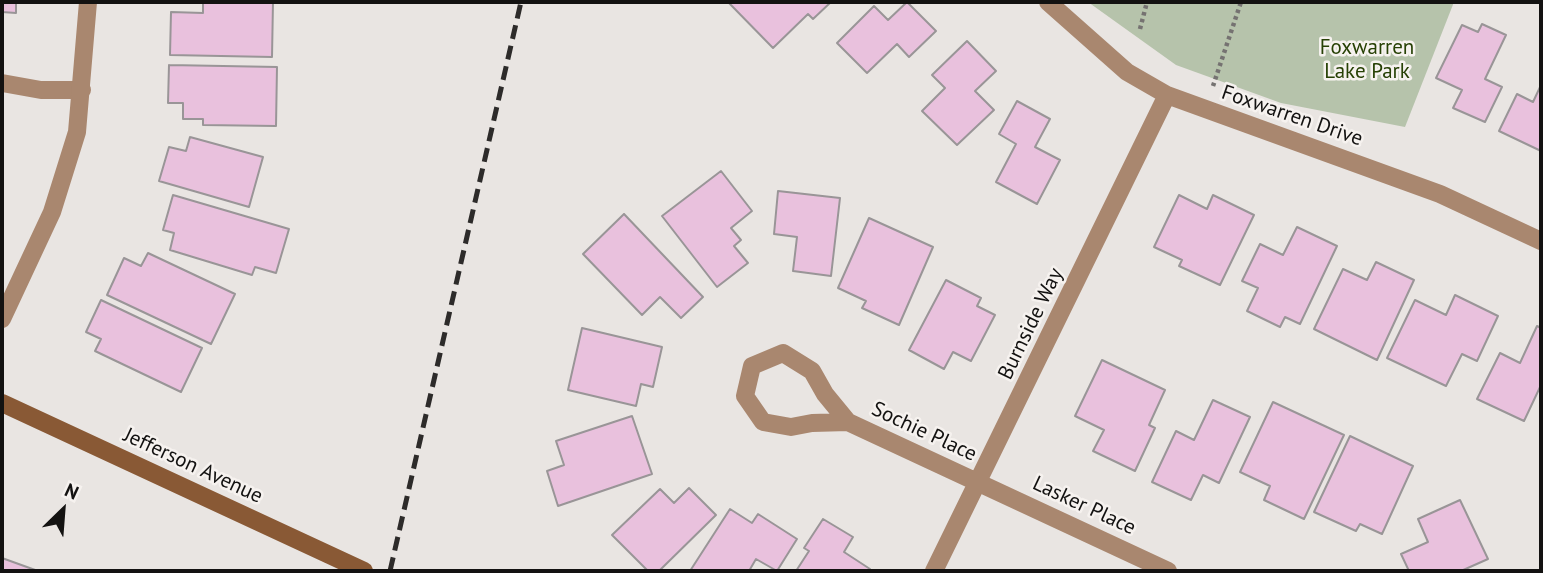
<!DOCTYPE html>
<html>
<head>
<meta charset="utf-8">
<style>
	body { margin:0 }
	#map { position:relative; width:1543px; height:573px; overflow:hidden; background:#e9e5e2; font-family:"PT Sans",sans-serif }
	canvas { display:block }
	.frame { position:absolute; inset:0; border:4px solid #131211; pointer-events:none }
	.north { position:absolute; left:28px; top:475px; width:70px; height:70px; -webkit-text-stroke:5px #f6f2ef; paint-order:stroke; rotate:25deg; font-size:19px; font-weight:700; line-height:28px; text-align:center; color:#131211 }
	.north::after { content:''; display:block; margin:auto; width:24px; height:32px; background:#131211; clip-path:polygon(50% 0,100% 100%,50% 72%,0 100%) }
</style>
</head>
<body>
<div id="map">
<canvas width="1543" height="573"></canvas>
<div class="frame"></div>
<div class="north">N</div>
</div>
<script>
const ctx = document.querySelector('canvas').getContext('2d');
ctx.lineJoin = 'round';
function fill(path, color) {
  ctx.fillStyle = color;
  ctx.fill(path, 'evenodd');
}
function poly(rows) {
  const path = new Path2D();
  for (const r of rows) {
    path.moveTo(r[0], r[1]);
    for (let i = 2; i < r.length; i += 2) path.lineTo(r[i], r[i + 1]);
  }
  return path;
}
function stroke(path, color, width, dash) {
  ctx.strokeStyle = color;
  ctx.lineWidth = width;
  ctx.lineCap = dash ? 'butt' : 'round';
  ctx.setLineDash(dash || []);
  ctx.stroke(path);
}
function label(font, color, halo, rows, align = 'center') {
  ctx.font = font + ' "PT Sans",sans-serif';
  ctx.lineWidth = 5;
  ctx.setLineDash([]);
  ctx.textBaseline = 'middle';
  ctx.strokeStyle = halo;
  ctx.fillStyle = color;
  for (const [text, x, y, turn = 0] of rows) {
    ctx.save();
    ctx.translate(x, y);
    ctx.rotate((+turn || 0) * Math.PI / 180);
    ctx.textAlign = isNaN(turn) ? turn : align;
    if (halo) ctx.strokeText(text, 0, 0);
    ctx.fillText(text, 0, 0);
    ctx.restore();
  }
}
fill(poly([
	[1088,2,1454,2,1405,127,1281,103,1176,65]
]), '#b6c3ab');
const building = poly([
	[2,2,16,2,16,13,2,12,2,2],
	[203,2,273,2,272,57,170,55,171,12,203,13,203,2],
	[728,2,831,2,813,19,808,14,773,48,728,2],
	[907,2,936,31,909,57,897,44,867,73,837,43,874,6,888,20,907,2],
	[1482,24,1506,35,1485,79,1502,87,1485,122,1453,108,1462,90,1436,78,1462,25,1478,32,1482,24],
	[967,41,996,71,975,91,994,110,957,145,922,111,945,88,932,75,967,41],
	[169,65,277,67,276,126,203,125,203,119,183,119,183,103,168,103,169,65],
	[1541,85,1541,151,1499,131,1517,94,1533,102,1541,85],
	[1017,101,1050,119,1035,147,1060,160,1037,204,996,182,1016,144,999,134,1017,101],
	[190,137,263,157,249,207,159,181,169,147,186,151,190,137],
	[721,171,752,211,731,228,741,240,734,246,748,263,717,287,662,216,721,171],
	[778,191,840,198,831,276,793,271,797,237,774,234,778,191],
	[173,195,289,229,276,273,255,267,252,275,170,250,174,233,163,230,173,195],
	[1179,195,1207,209,1213,195,1254,215,1220,285,1179,266,1182,260,1154,247,1179,195],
	[624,214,703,297,681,318,660,297,642,315,583,254,624,214],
	[869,218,933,247,899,325,862,308,866,301,838,288,869,218],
	[1297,227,1337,246,1300,324,1285,317,1280,327,1247,311,1258,288,1242,281,1260,244,1283,255,1297,227],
	[148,253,235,294,211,344,107,295,124,258,141,266,148,253],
	[1376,262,1414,280,1377,360,1314,329,1343,269,1367,280,1376,262],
	[946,280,981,298,977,306,995,315,971,361,953,352,944,369,909,350,946,280],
	[1455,295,1498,316,1477,361,1462,354,1446,386,1387,358,1415,300,1446,315,1455,295],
	[101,300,202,348,181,392,95,351,101,339,86,332,101,300],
	[1537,326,1541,328,1541,385,1524,421,1477,399,1500,353,1520,363,1537,326],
	[582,328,662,347,653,387,641,384,636,406,568,390,582,328],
	[1102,360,1165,390,1149,425,1155,428,1135,471,1093,451,1104,430,1075,416,1102,360],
	[1213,400,1250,417,1219,483,1203,475,1191,500,1152,482,1176,431,1194,440,1213,400],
	[1273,402,1344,435,1304,519,1264,500,1270,486,1240,472,1273,402],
	[632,416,652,474,558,506,547,471,564,465,556,441,632,416],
	[1350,436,1413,466,1382,534,1360,524,1356,531,1314,512,1350,436],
	[689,488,716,515,659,571,648,571,612,535,660,489,674,503,689,488],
	[1460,500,1488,559,1461,571,1409,571,1401,554,1428,542,1418,519,1460,500],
	[730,509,752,523,758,514,797,539,777,571,756,559,749,571,690,571,730,509],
	[823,519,853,537,844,552,870,569,868,571,796,571,809,551,804,548,823,519],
	[2,558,38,571,2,571,2,558]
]);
fill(building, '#e9c1dd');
stroke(building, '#999597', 2);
stroke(poly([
	[1140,29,1147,2],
	[1213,86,1241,2]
]), '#757271', 4.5, [3.5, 3.5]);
stroke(poly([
	[2,83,41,90,82,90]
]), '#a9876f', 18);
stroke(poly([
	[1048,2,1127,72,1167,95,1440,194,1541,241],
	[2,319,52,212,77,132,88,2],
	[848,422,825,394,812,371,783,353,752,366,745,396,763,422,791,427,812,423,848,422,1168,571],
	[934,571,1167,95]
]), '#a9876f', 18);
stroke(poly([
	[2,403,364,571]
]), '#895935', 18);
stroke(poly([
	[390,571,521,2]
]), '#2d2b2a', 5, [14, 7]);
label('21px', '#274105', '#f6f2ef', [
	["Foxwarren",1367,48],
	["Lake Park",1367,72]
]);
label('21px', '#131211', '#f6f2ef', [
	["Foxwarren Drive",1292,116,19],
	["Burnside Way",1031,324,-64],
	["Sochie Place",924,432,25],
	["Jefferson Avenue",193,466,25],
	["Lasker Place",1084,506,25]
]);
</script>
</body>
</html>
